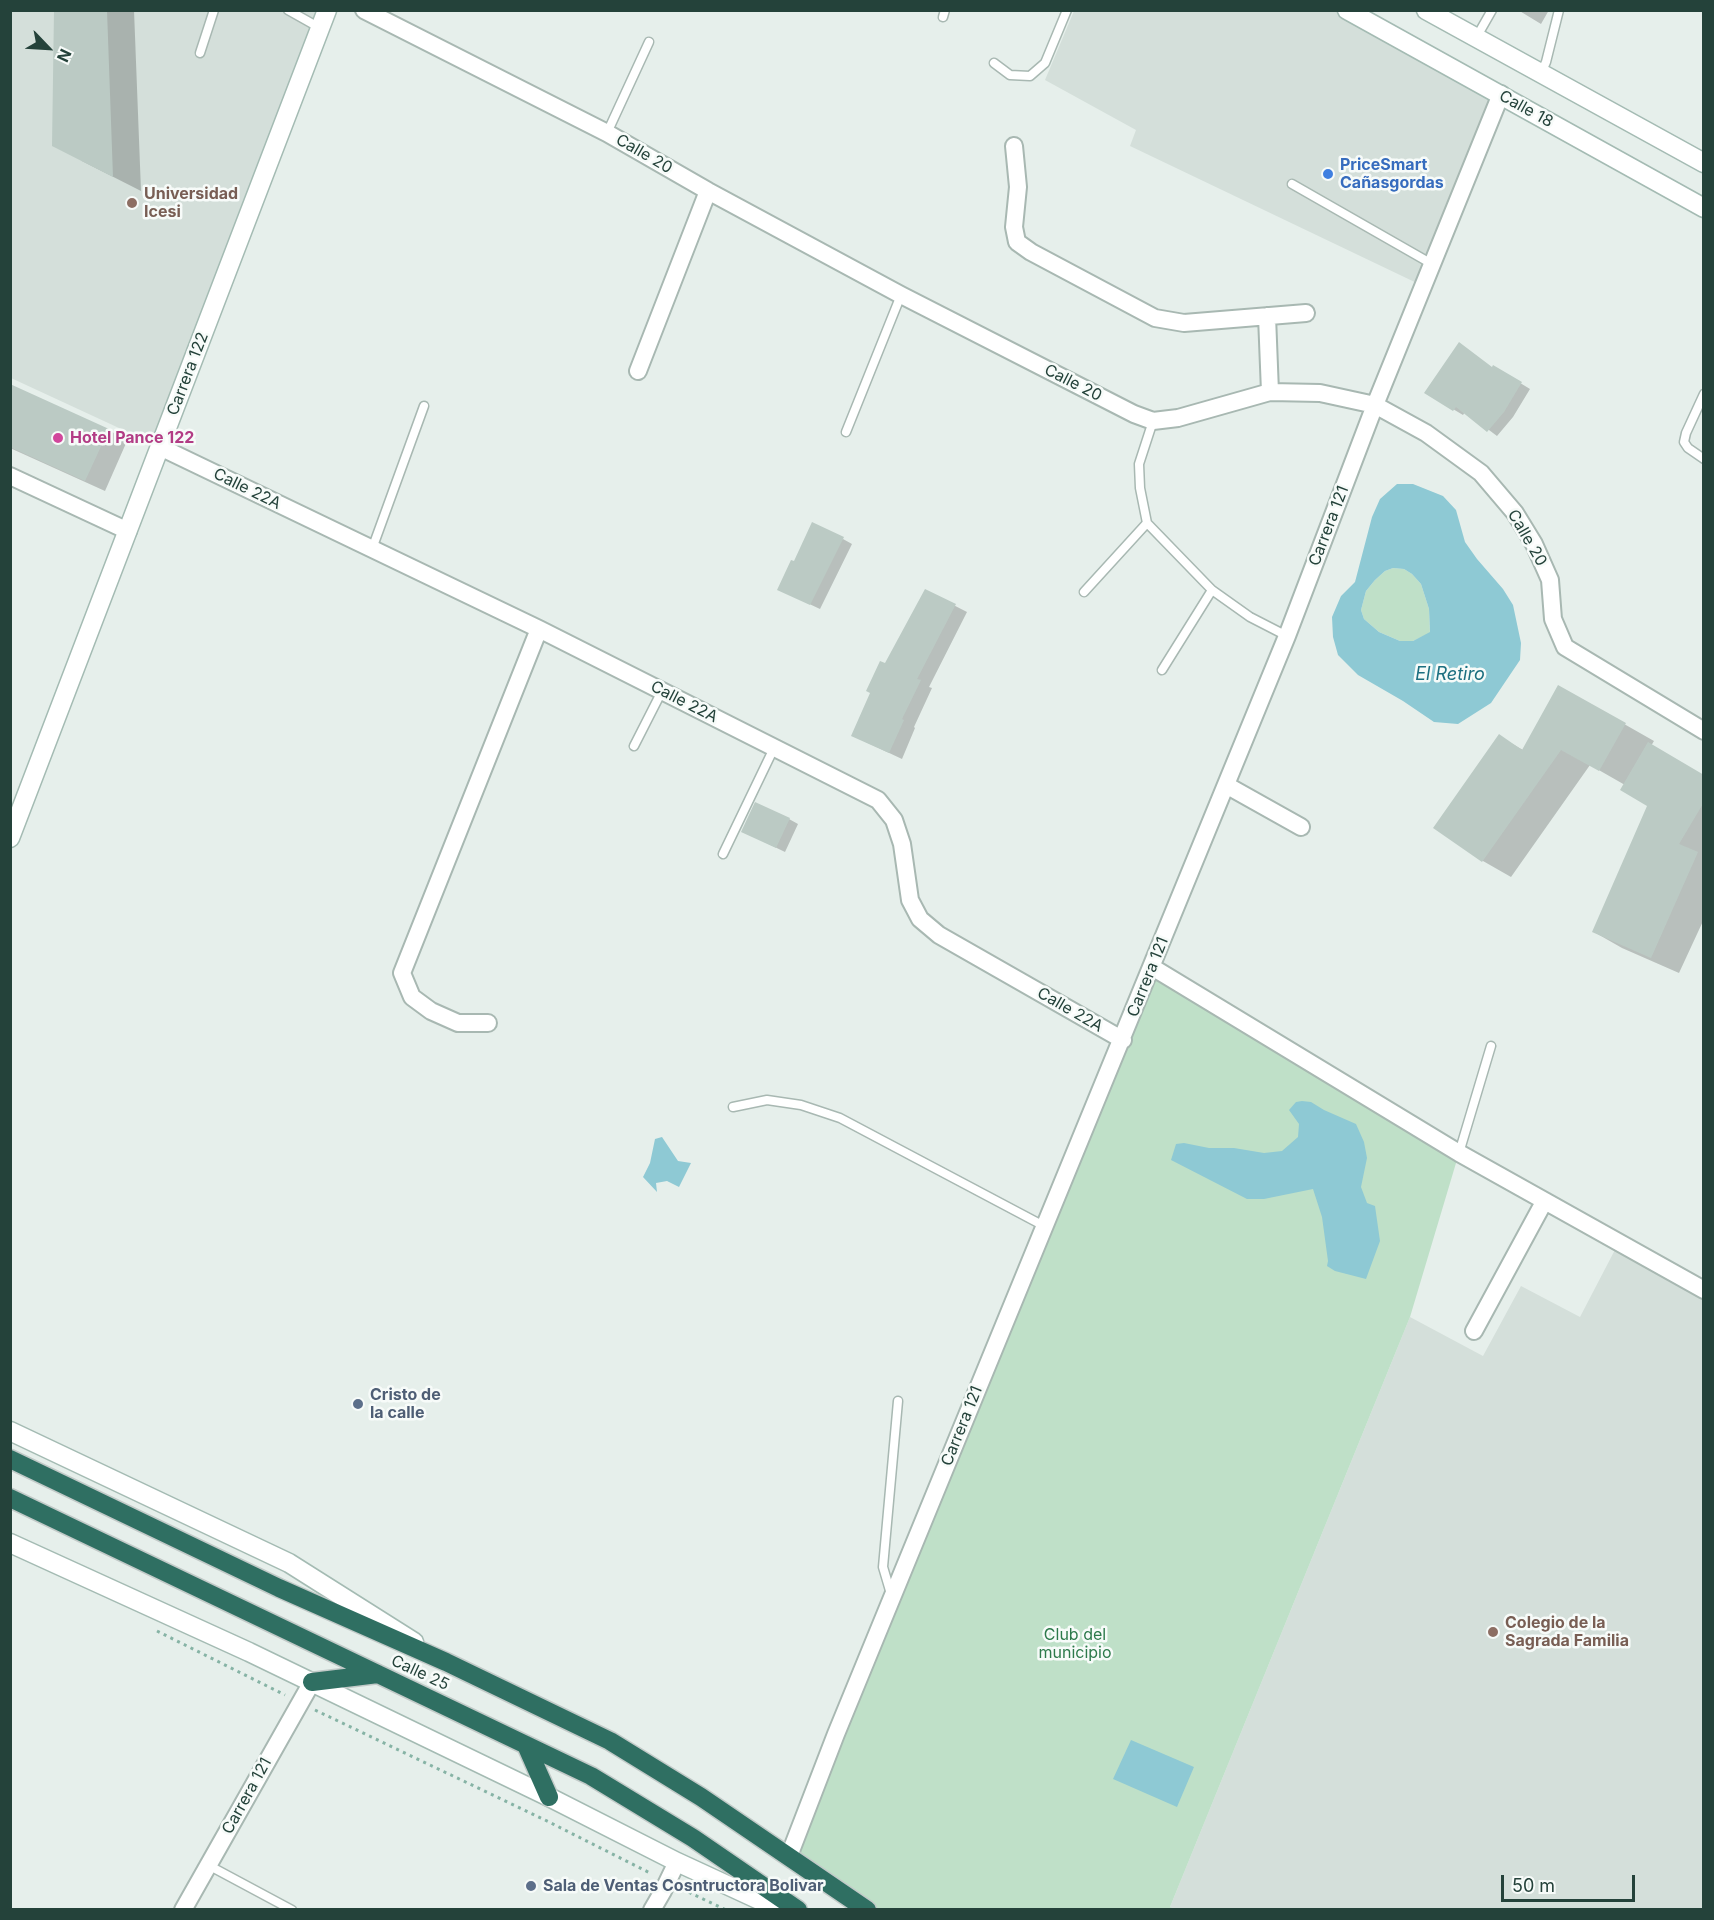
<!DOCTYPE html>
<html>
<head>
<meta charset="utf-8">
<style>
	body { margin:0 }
	#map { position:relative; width:1714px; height:1920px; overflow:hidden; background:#e6efeb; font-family:Inter,sans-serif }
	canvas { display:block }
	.frame { position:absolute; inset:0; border:12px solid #24423a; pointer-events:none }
	.north { position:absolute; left:18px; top:18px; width:60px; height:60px; -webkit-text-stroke:4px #f7fbf9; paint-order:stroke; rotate:115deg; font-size:16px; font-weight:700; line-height:24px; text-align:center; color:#24423a }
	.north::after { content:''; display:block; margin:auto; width:21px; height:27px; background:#24423a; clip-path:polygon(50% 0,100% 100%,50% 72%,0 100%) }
	.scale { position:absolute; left:1501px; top:1875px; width:134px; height:27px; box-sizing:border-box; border:3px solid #24423a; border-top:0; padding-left:8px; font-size:18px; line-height:21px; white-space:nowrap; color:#24423a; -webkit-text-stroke:4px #f7fbf9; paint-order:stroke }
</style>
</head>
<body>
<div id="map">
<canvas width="1714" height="1920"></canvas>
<div class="frame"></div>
<div class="north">N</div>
<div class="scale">50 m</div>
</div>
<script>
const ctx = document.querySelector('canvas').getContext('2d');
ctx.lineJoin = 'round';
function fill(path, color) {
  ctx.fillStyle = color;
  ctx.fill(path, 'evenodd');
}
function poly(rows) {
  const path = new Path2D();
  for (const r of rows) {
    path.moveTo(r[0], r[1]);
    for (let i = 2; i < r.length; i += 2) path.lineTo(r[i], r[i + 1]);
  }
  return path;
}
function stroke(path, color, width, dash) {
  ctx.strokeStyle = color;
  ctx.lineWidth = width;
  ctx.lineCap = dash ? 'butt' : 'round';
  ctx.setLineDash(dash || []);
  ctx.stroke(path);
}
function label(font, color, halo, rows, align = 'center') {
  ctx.font = font + ' Inter,sans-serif';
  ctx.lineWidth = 5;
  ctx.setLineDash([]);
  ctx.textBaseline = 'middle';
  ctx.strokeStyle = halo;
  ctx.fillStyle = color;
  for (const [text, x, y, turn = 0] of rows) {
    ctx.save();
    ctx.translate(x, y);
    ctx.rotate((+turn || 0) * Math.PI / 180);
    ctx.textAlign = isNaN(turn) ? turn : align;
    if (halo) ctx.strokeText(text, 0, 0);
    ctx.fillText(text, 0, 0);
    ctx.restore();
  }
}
fill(poly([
	[1347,10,1501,94,1423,286,1130,146,1136,130,1045,80,1074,11],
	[11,11,327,11,160,447,11,378],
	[1618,1244,1703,1290,1703,1909,1174,1910,1170,1907,1410,1317,1483,1356,1521,1286,1580,1317]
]), '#d4dfda');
fill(poly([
	[1393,568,1404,569,1412,574,1421,584,1429,609,1430,633,1413,641,1400,641,1379,632,1364,619,1361,610,1366,591,1375,580,1385,571],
	[1152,967,1459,1153,1410,1317,1170,1907,1174,1909,867,1909,789,1856]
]), '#bfe0c8');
fill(poly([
	[1397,484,1413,484,1443,496,1456,510,1465,542,1477,559,1503,589,1513,605,1521,643,1520,660,1491,703,1458,724,1434,722,1403,701,1358,675,1338,655,1333,637,1332,617,1341,596,1355,582,1372,517,1380,499],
	[1393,568,1404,569,1412,574,1421,584,1429,609,1430,632,1413,641,1400,641,1379,632,1364,619,1361,610,1366,591,1375,580,1385,571],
	[1302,1101,1311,1102,1324,1110,1356,1124,1364,1142,1367,1158,1361,1187,1367,1203,1375,1206,1380,1241,1366,1279,1335,1271,1327,1266,1328,1261,1322,1217,1313,1189,1264,1199,1247,1199,1171,1160,1176,1144,1184,1143,1209,1148,1234,1148,1264,1153,1282,1151,1298,1137,1299,1124,1289,1110,1296,1102],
	[662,1137,678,1161,691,1163,679,1187,667,1181,656,1183,657,1192,643,1177,650,1163,655,1139],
	[1131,1740,1194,1767,1177,1807,1113,1779]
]), '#8ec9d4');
fill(poly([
	[56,10,134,10,141,191,82,161],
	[1518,10,1549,10,1541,24],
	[1494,367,1530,389,1513,417,1497,436,1465,412,1463,415,1426,393],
	[10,386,109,430,127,441,105,491,10,448],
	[843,539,852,544,820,609,788,594,795,563],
	[926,591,967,612,929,687,932,688,914,727,915,728,902,759,853,736,886,665],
	[1559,687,1654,741,1651,746,1704,777,1704,919,1679,973,1622,948,1594,932,1649,806,1625,785,1590,765,1511,877,1483,861,1435,827,1499,736,1523,750],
	[789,819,798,824,785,852,752,836]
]), '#0003');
fill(poly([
	[54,10,107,10,113,177,52,146],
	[1459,342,1492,367,1493,365,1522,382,1504,412,1487,432,1456,407,1453,411,1424,393],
	[10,384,109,429,85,481,10,447],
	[812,522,844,537,810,605,777,590,791,560,794,561],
	[925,589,956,604,917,679,921,680,902,719,904,720,889,753,851,736,870,693,866,691,880,661,885,663],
	[1558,685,1626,723,1599,771,1561,750,1482,862,1433,828,1499,734,1522,750],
	[1648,742,1704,775,1704,802,1679,844,1698,852,1651,958,1592,932,1647,806,1620,790],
	[755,802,790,818,776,848,741,832]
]), '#bbcac4');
const lane = poly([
	[288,10,320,28],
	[943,17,945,10],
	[1476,38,1492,10],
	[200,53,214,10],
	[994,63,1010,75,1030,76,1045,63,1067,10],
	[1541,73,1546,62,1559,10],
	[607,133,649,42],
	[1292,184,1432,264],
	[1704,394,1686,433,1684,442,1688,448,1704,459],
	[1153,421,1139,464,1140,488,1147,523,1212,590,1250,617,1287,636],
	[846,432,901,295],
	[372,549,424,406],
	[1084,592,1147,523],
	[1162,670,1212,590],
	[634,746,662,691],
	[723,854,774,748],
	[733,1107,767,1100,801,1105,840,1118,1044,1226],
	[1459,1153,1491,1046],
	[891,1594,883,1567,898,1401],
	[208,1865,292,1910]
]);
const street = poly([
	[364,10,607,133,708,191,901,295,1134,414,1153,421,1178,418,1270,392,1320,393,1375,405,1426,433,1481,473,1515,513,1534,544,1550,580,1553,619,1565,647,1704,731],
	[1014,146,1018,187,1014,227,1017,242,1031,252,1155,318,1184,323,1306,313],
	[1267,316,1270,392],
	[638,371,708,191],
	[160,447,539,629,878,800,894,820,902,844,910,900,920,919,939,935,1123,1040],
	[10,476,128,531],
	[1226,785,1301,827],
	[1152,967,1459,1153,1704,1290],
	[488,1023,458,1023,431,1011,412,997,402,973,539,629],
	[1474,1331,1544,1202],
	[789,1856,836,1734,1287,636,1375,405,1501,94],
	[183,1910,312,1682],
	[652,1910,663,1891,677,1862]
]);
const secondary = poly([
	[1347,10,1704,208],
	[1426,10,1704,163],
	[10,838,327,10],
	[10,1431,289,1563,414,1642],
	[10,1543,249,1652,549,1797,677,1862,781,1910]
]);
const highway = poly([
	[10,1459,279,1588,446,1662,610,1741,701,1797,867,1910],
	[10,1498,591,1776,693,1838,798,1910],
	[312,1682,378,1674],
	[526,1745,549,1797]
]);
stroke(lane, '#a8b8b2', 11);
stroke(street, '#a8b8b2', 20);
stroke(secondary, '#a4bbb3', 21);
stroke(highway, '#c2cac8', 21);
stroke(poly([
	[157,1631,285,1695],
	[315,1710,545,1820,652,1874],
	[682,1889,726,1910]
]), '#86b3a5', 3, [3, 4.5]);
stroke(lane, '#fff', 8);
stroke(street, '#fff', 16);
stroke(secondary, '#fff', 18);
stroke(highway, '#2f6f62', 18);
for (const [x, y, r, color] of [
	[1328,174,6,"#3f7fe0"],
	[132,203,6,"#8d6e63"],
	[58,438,6,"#d1479c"],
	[358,1404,6,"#5c6f8a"],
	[1493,1632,6,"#8d6e63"],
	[531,1886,6,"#5c6f8a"]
]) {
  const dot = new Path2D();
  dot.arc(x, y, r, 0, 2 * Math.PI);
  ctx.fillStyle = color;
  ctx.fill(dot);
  stroke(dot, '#f7fbf9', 2);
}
label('16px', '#24423a', '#f7fbf9', [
	["Calle 18",1526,109,29],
	["Calle 20",644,154,30],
	["Carrera 122",188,374,-69],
	["Calle 20",1073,383,27],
	["Calle 22A",247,489,26],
	["Carrera 121",1329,526,-69],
	["Calle 20",1527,538,60],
	["Calle 22A",684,702,27],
	["Carrera 121",1148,977,-68],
	["Calle 22A",1070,1010,30],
	["Carrera 121",962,1426,-68],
	["Calle 25",420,1673,25],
	["Carrera 121",247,1796,-61]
]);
label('bold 16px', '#366cbe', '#f7fbf9', [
	["PriceSmart",1340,165],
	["Cañasgordas",1340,183]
], 'left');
label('bold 16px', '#785e54', '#f7fbf9', [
	["Universidad",144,194],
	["Icesi",144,212],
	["Colegio de la",1505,1623],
	["Sagrada Familia",1505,1641]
], 'left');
label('bold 16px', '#b23c85', '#f7fbf9', [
	["Hotel Pance 122",70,438]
], 'left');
label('bold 16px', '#4e5e75', '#f7fbf9', [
	["Cristo de",370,1395],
	["la calle",370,1413],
	["Sala de Ventas Cosntructora Bolivar",543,1886]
], 'left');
label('16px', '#2d7a4b', '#f7fbf9', [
	["Club del",1075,1635],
	["municipio",1075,1653]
]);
label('italic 18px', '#1c6f80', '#f7fbf9', [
	["El Retiro",1450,675]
]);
</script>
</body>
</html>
